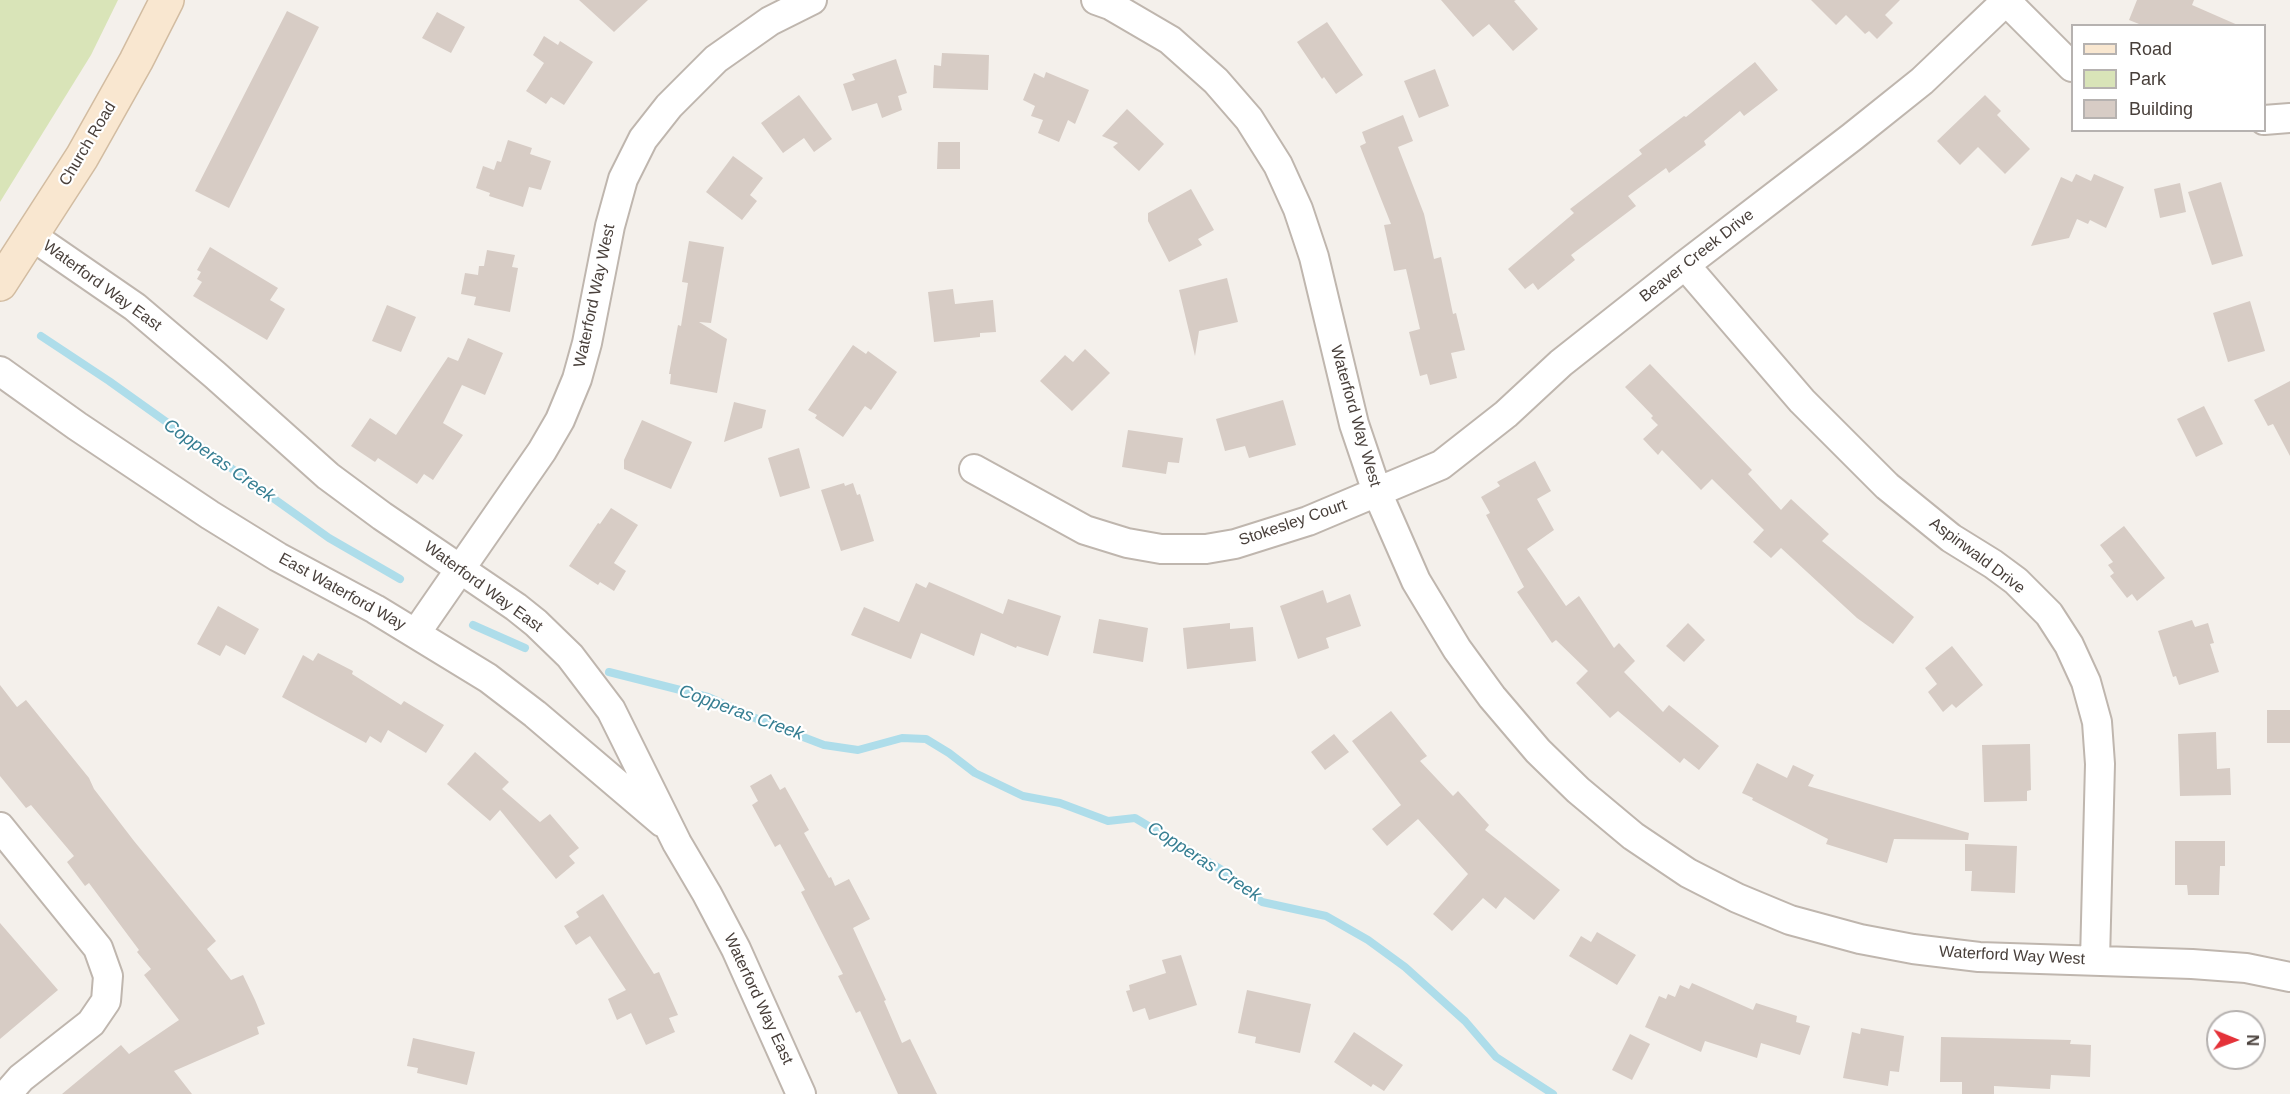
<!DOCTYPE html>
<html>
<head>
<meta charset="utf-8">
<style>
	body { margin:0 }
	#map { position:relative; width:2290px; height:1094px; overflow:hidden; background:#f4f0eb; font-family:Arial,sans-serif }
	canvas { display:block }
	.legend { position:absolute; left:2071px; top:24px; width:195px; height:108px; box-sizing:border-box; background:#fff; border:2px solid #b6b2b0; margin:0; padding:8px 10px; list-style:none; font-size:18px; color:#483f3a }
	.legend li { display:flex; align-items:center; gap:12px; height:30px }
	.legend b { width:30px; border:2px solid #b6b2b0 }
	.north { position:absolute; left:2206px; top:1010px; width:60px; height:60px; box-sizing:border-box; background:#fff; border:2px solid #b6b2b0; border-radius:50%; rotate:91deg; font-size:16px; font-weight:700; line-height:24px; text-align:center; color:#483f3a }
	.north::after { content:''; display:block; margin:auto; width:21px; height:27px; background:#e43239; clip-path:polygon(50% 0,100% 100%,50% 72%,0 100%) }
</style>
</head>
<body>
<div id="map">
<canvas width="2290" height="1094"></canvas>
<ul class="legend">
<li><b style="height:8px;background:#f9e7d0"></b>Road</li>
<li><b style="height:16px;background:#d9e4b8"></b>Park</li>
<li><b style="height:16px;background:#d7ccc5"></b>Building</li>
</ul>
<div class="north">N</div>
</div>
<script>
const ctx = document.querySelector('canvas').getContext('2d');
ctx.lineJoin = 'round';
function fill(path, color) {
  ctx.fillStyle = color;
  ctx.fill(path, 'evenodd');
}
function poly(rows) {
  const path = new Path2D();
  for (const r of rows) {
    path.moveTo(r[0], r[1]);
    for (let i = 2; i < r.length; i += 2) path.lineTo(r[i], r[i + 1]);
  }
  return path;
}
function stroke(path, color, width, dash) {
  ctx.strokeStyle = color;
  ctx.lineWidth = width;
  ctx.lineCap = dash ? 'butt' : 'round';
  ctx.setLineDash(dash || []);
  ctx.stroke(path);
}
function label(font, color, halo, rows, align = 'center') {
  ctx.font = font + ' Arial,sans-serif';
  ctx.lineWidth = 4.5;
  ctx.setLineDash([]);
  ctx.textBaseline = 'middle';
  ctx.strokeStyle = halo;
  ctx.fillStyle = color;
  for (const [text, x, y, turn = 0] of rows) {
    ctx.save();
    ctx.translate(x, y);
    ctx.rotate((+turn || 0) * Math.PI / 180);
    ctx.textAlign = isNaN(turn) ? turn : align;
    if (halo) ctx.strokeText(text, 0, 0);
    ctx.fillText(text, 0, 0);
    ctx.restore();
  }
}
fill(poly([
	[0,0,118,0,91,55,0,202]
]), '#d9e4b8');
stroke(poly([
	[41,336,109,381,329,538,400,579],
	[473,625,525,648],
	[609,672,708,697,764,722,824,745,858,750,902,738,926,739,949,753,975,773,1023,796,1060,803,1108,821,1135,818,1227,873,1262,902,1326,916,1368,940,1405,967,1465,1021,1496,1057,1553,1094]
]), '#aeddea', 8);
fill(poly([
	[579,0,648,0,614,32],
	[1441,0,1516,0,1514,1,1538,29,1513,51,1489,24,1473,37],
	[1811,0,1900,0,1885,15,1893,23,1877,39,1869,31,1865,34,1846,15,1836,25],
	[2137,0,2194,0,2192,5,2240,26,2144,26,2129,20],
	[287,11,319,27,229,208,195,191],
	[437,12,465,27,451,53,422,38],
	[1327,22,1363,75,1336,94,1324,77,1322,79,1297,42],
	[544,36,558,45,560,41,593,62,564,105,551,97,546,104,526,91,544,63,533,55],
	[942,53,989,55,988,90,933,88,934,65,941,66],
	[896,59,907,93,898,96,902,110,882,118,877,103,852,111,843,84,855,80,852,74],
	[1755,62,1778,90,1744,116,1740,111,1704,141,1706,145,1669,173,1666,168,1628,196,1636,206,1571,255,1575,260,1538,290,1533,283,1525,289,1508,269,1574,213,1570,209,1642,154,1639,150,1684,116,1686,117],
	[1435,69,1449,106,1419,118,1404,81],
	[1046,72,1089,90,1075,124,1068,120,1059,142,1038,133,1043,120,1031,116,1035,106,1023,100,1034,73,1044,78],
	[799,95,832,139,814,152,804,138,783,153,761,123],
	[1985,95,2001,111,1997,115,2030,149,2005,174,1978,147,1960,165,1937,141],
	[1127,109,1164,144,1139,171,1113,147,1118,143,1102,136],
	[1403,115,1413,141,1398,147,1424,214,1434,259,1441,257,1453,314,1456,313,1465,350,1451,353,1457,378,1430,385,1427,374,1420,376,1409,332,1420,329,1406,269,1394,271,1384,225,1391,224,1360,146,1366,143,1362,132],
	[508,140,532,148,530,154,551,161,541,190,529,187,523,207,489,196,490,193,476,188,483,166,494,170,497,161,501,162],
	[938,142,960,142,960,169,937,169],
	[733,156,763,178,750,195,757,201,742,220,706,192],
	[2076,174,2091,181,2094,174,2124,187,2106,228,2090,220,2088,224,2077,219,2069,238,2031,246,2061,177,2072,182],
	[2221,182,2243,256,2212,265,2188,192],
	[2180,183,2186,212,2160,218,2154,189],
	[1191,189,1214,230,1198,239,1202,245,1169,262,1148,221,1148,213],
	[689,241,724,247,711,323,699,322,727,339,717,393,670,384,671,374,669,374,678,325,681,326,688,283,682,282],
	[210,247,278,288,270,300,285,309,267,340,193,296,202,282,197,279,201,272,197,270],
	[487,250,515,255,512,267,518,268,510,312,474,305,476,297,461,294,465,273,478,275,479,266,484,266],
	[1227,278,1238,322,1199,331,1195,356,1179,290],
	[953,289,955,304,993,300,996,332,980,333,980,337,934,342,928,292],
	[2250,301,2265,351,2228,362,2213,313],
	[387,305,416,317,401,352,372,341],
	[468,338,503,353,485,395,462,385,443,423,463,435,433,480,424,474,417,484,378,458,375,462,351,446,370,418,396,435,448,357,458,361],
	[853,345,866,354,868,351,897,372,871,410,865,406,843,437,815,418,817,415,808,410],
	[1085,349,1110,373,1072,411,1040,381,1065,355,1073,362],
	[1650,364,1752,470,1748,474,1781,510,1791,499,1829,534,1822,541,1914,617,1893,644,1857,618,1781,548,1771,558,1753,542,1764,530,1712,479,1701,490,1662,450,1658,455,1643,439,1658,425,1651,418,1653,416,1625,387],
	[2290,381,2290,456,2273,424,2268,426,2254,400],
	[1283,400,1296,445,1249,458,1245,446,1225,451,1216,419],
	[734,402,766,410,762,428,724,442],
	[2204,406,2223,444,2196,457,2177,419],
	[642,420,692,442,671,489,624,469,624,460],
	[1128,430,1183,438,1179,463,1168,462,1166,474,1122,467],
	[799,448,810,488,780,497,768,458],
	[1535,461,1551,491,1537,499,1554,530,1527,549,1566,606,1579,596,1614,648,1619,643,1635,661,1624,672,1663,712,1669,705,1719,746,1699,770,1684,758,1680,763,1618,711,1610,718,1576,683,1588,671,1556,640,1552,643,1517,592,1524,587,1486,515,1490,513,1481,497,1500,486,1497,482],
	[844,483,845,486,853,483,857,495,860,494,874,541,841,551,821,490],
	[611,508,638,525,614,563,626,571,614,591,600,582,598,585,569,566,598,523,600,524],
	[2124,526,2165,578,2137,601,2132,594,2127,598,2110,576,2114,573,2108,565,2113,562,2100,545],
	[929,582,1003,614,1008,599,1061,616,1048,656,1017,646,1016,648,981,633,974,656,921,633,911,659,851,635,864,607,899,622,916,583,926,588],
	[1323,590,1327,603,1350,594,1361,626,1326,638,1329,648,1298,659,1280,606],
	[218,606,259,629,245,655,226,645,220,656,197,644],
	[1099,619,1148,628,1143,662,1093,653],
	[2192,620,2195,627,2208,623,2214,643,2210,644,2219,672,2179,685,2176,676,2173,677,2158,631],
	[1230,623,1230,629,1253,627,1256,661,1187,669,1183,628],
	[1688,623,1705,640,1684,662,1666,646],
	[1952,646,1983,685,1956,708,1952,704,1943,712,1928,692,1937,684,1925,668],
	[318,653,353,671,352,674,401,705,404,701,444,725,426,753,388,730,381,743,370,736,366,743,282,697,303,655,313,661],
	[0,685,17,707,26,700,89,778,94,789,134,841,216,941,207,949,231,980,243,975,255,1000,265,1024,257,1027,259,1034,174,1071,192,1094,62,1094,121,1045,129,1054,179,1020,144,975,151,969,137,952,139,950,89,883,85,886,67,862,74,856,31,805,26,808,0,776],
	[2267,710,2290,710,2290,743,2267,743],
	[1391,711,1427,756,1420,761,1453,796,1458,791,1489,825,1485,830,1560,890,1534,920,1505,897,1496,909,1483,898,1452,931,1433,914,1468,874,1418,819,1387,846,1372,829,1401,805,1352,741],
	[2216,732,2217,769,2230,768,2231,795,2180,796,2178,734],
	[1334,734,1349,752,1325,770,1311,752],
	[2030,744,2031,790,2027,791,2027,801,1984,802,1982,745],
	[475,752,509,782,502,789,540,822,550,814,579,848,569,856,575,863,556,879,500,810,490,821,447,784],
	[1757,763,1787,778,1793,765,1814,775,1808,786,1969,833,1968,840,1894,839,1887,863,1826,844,1828,839,1752,800,1753,798,1742,793],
	[771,774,780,790,785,787,809,830,804,833,829,878,831,877,835,886,849,879,870,919,853,928,886,1000,884,1001,902,1043,910,1039,937,1094,898,1094,860,1011,856,1013,838,976,843,974,801,892,805,890,780,844,775,847,752,805,758,801,750,786],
	[2175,841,2225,841,2225,866,2220,866,2219,895,2188,895,2187,885,2175,885],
	[1965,844,2017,846,2015,893,1971,891,1972,871,1965,871],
	[603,894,654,974,659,972,678,1015,669,1018,675,1032,646,1045,631,1013,617,1020,608,999,626,990,590,936,576,945,564,926,579,917,576,912],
	[0,923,58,990,0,1039],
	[1597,932,1636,955,1617,985,1569,956,1581,936,1591,942],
	[1181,955,1197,1005,1149,1020,1145,1008,1133,1012,1126,991,1130,990,1129,985,1166,973,1162,960],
	[1692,983,1753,1010,1756,1003,1797,1016,1796,1022,1810,1026,1800,1055,1761,1043,1757,1058,1705,1041,1701,1052,1645,1027,1659,996,1666,999,1668,994,1675,997,1680,985,1689,989],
	[1247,990,1311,1004,1300,1053,1255,1043,1256,1037,1238,1033],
	[1861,1028,1904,1036,1899,1072,1890,1071,1888,1086,1843,1078,1852,1032,1860,1034],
	[1354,1032,1403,1065,1384,1091,1373,1084,1371,1087,1334,1062],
	[1630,1034,1650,1044,1632,1080,1612,1070],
	[1941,1037,2071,1040,2070,1044,2091,1045,2090,1077,2051,1075,2050,1089,1994,1086,1994,1094,1962,1094,1962,1082,1940,1082],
	[413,1038,475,1052,467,1085,417,1073,418,1068,407,1066]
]), '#d7ccc5');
const street = poly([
	[1096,0,1110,5,1170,40,1216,81,1249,119,1278,165,1298,209,1314,257,1354,424,1377,492,1416,581,1457,649,1492,697,1538,751,1578,790,1633,836,1688,873,1737,898,1790,920,1860,939,1913,949,1979,957,2192,964,2246,968,2290,977],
	[2005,0,2072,67],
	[2264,120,2290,118],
	[32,236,135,307,215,375,328,476,382,516,516,607,536,623,570,656,611,710,677,843,707,894,736,949,801,1094],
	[1685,265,1802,401,1887,486,1951,538,1993,564,2016,581,2049,614,2069,645,2086,682,2097,722,2100,764,2095,960],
	[0,371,77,426,210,515,278,557,375,609,488,678,535,714,662,822],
	[974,469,1085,530,1127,543,1161,549,1206,549,1235,544,1308,521,1441,465,1506,414,1561,363,1685,265,1852,137,1922,81,2006,1],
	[416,633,542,451,560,420,577,379,587,343,610,226,623,179,643,139,669,106,716,59,770,21,812,0],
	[0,827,98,948,108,976,106,1001,91,1023,21,1078,7,1094]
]);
const secondary = poly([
	[0,284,82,157,136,61,167,0]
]);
stroke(street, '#bfb6ae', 32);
stroke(secondary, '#d2bca1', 36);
stroke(street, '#fff', 28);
stroke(secondary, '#f9e7d0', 33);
label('16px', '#483f3a', '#fff', [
	["Church Road",88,144,-59],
	["Beaver Creek Drive",1697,256,-38],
	["Waterford Way East",102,286,36],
	["Waterford Way West",595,296,-78],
	["Waterford Way West",1355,416,74],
	["Stokesley Court",1293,523,-19],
	["Aspinwald Drive",1977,556,37],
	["Waterford Way East",483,587,36],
	["East Waterford Way",342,592,29],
	["Waterford Way West",2012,956,3],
	["Waterford Way East",758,999,65]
]);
label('italic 18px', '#367e92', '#fff', [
	["Copperas Creek",219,461,35],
	["Copperas Creek",741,713,20],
	["Copperas Creek",1204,862,33]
]);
</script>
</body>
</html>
